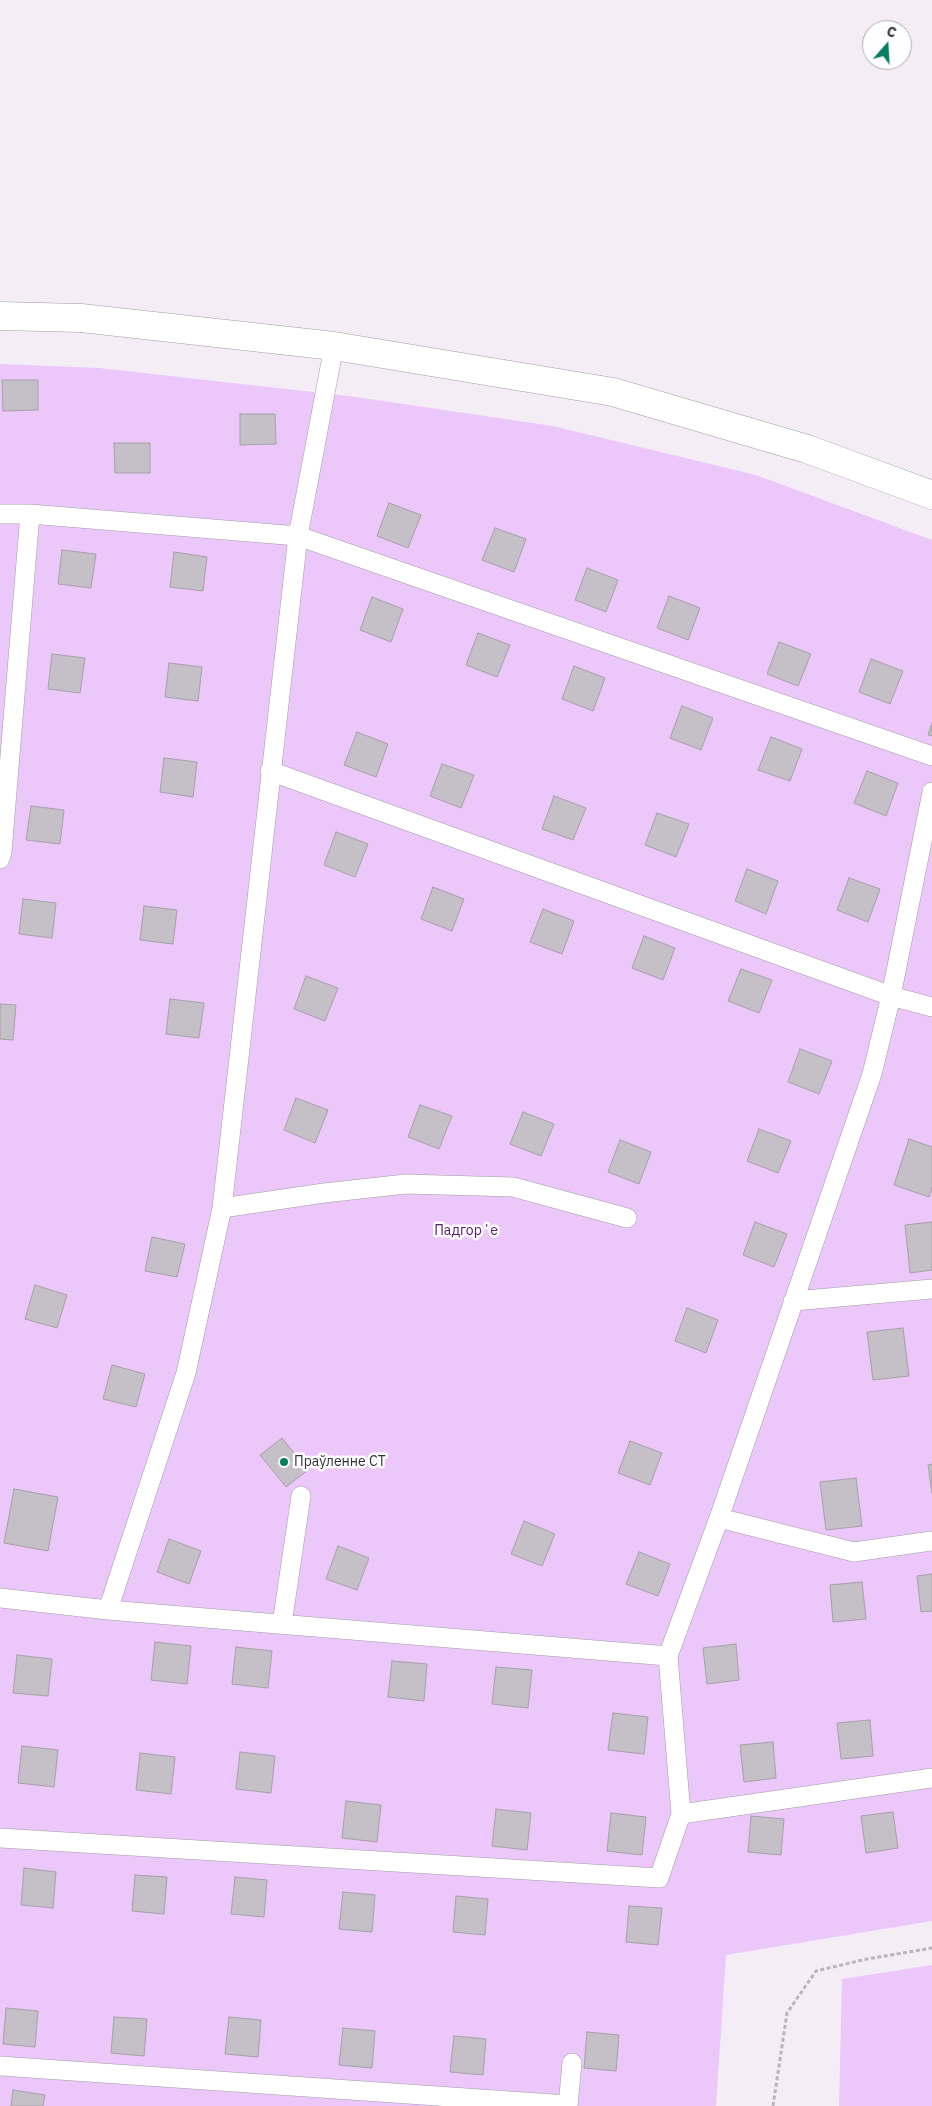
<!DOCTYPE html>
<html>
<head>
<meta charset="utf-8">
<style>
	body { margin:0 }
	#map { position:relative; width:932px; height:2106px; overflow:hidden; background:#f4edf6; font-family:"IBM Plex Sans",sans-serif }
	canvas { display:block }
	.north { position:absolute; left:862px; top:20px; width:50px; height:50px; box-sizing:border-box; background:#fefdff; border:1px solid #adabae; border-radius:50%; rotate:19deg; font-size:14px; font-weight:700; line-height:20px; text-align:center; color:#343135 }
	.north::after { content:''; display:block; margin:auto; width:18px; height:22px; background:#057f5e; clip-path:polygon(50% 0,100% 100%,50% 72%,0 100%) }
</style>
</head>
<body>
<div id="map">
<canvas width="932" height="2106"></canvas>
<div class="north">С</div>
</div>
<script>
const ctx = document.querySelector('canvas').getContext('2d');
ctx.lineJoin = 'round';
function fill(path, color) {
  ctx.fillStyle = color;
  ctx.fill(path, 'evenodd');
}
function poly(rows) {
  const path = new Path2D();
  for (const r of rows) {
    path.moveTo(r[0], r[1]);
    for (let i = 2; i < r.length; i += 2) path.lineTo(r[i], r[i + 1]);
  }
  return path;
}
function stroke(path, color, width, dash) {
  ctx.strokeStyle = color;
  ctx.lineWidth = width;
  ctx.lineCap = dash ? 'butt' : 'round';
  ctx.setLineDash(dash || []);
  ctx.stroke(path);
}
function label(font, color, halo, rows, align = 'center') {
  ctx.font = font + ' "IBM Plex Sans",sans-serif';
  ctx.lineWidth = 5;
  ctx.setLineDash([]);
  ctx.textBaseline = 'middle';
  ctx.strokeStyle = halo;
  ctx.fillStyle = color;
  for (const [text, x, y, turn = 0] of rows) {
    ctx.save();
    ctx.translate(x, y);
    ctx.rotate((+turn || 0) * Math.PI / 180);
    ctx.textAlign = isNaN(turn) ? turn : align;
    if (halo) ctx.strokeText(text, 0, 0);
    ctx.fillText(text, 0, 0);
    ctx.restore();
  }
}
fill(poly([
	[0,364,99,368,349,396,553,426,756,475,932,540,932,1921,726,1955,716,2106,0,2106],
	[932,1965,932,2106,839,2106,842,1979]
]), '#ebc8f9');
const building = poly([
	[2,380,38,380,38,410,3,411,2,380],
	[240,414,275,414,276,444,240,445,240,414],
	[114,443,150,443,150,473,115,473,114,443],
	[389,503,421,515,408,548,377,536,389,503],
	[495,528,526,539,514,572,482,560,495,528],
	[62,550,96,554,91,588,58,584,62,550],
	[174,552,207,557,203,591,170,587,174,552],
	[587,568,618,580,606,612,575,600,587,568],
	[669,596,700,608,688,640,657,628,669,596],
	[372,597,403,609,391,642,360,630,372,597],
	[478,633,510,645,497,677,466,665,478,633],
	[779,642,811,654,798,686,767,674,779,642],
	[52,654,85,658,80,693,48,689,52,654],
	[871,659,903,671,890,704,859,692,871,659],
	[169,663,202,667,198,701,165,697,169,663],
	[574,666,605,678,593,711,562,699,574,666],
	[682,706,713,718,701,750,670,738,682,706],
	[932,723,932,736,928,735,932,723],
	[357,732,388,744,376,777,344,765,357,732],
	[771,737,802,749,790,781,758,770,771,737],
	[164,758,197,762,193,797,160,792,164,758],
	[442,764,474,775,461,808,430,796,442,764],
	[867,771,898,783,886,816,854,803,867,771],
	[554,796,586,808,573,840,542,829,554,796],
	[31,806,64,810,60,844,26,840,31,806],
	[657,813,689,824,676,857,645,845,657,813],
	[336,832,368,844,355,877,324,865,336,832],
	[747,869,778,881,766,914,735,901,747,869],
	[849,878,880,889,868,922,837,910,849,878],
	[433,887,464,899,452,931,421,919,433,887],
	[23,899,56,903,52,938,19,934,23,899],
	[144,906,177,910,173,944,140,940,144,906],
	[543,909,574,921,562,954,530,942,543,909],
	[644,936,675,948,663,980,632,968,644,936],
	[741,969,772,980,759,1013,728,1001,741,969],
	[306,976,338,988,325,1021,294,1009,306,976],
	[170,999,204,1003,199,1038,166,1034,170,999],
	[0,1004,16,1005,13,1040,0,1039,0,1004],
	[800,1049,832,1061,819,1094,788,1082,800,1049],
	[296,1098,328,1110,315,1143,284,1130,296,1098],
	[420,1105,452,1116,439,1149,408,1137,420,1105],
	[523,1112,554,1124,541,1156,510,1144,523,1112],
	[759,1129,791,1141,778,1173,747,1161,759,1129],
	[909,1139,932,1147,932,1188,929,1197,894,1185,909,1139],
	[620,1140,651,1152,639,1184,608,1172,620,1140],
	[755,1222,787,1234,774,1267,743,1255,755,1222],
	[932,1222,932,1270,910,1273,905,1225,932,1222],
	[152,1237,185,1244,177,1277,145,1271,152,1237],
	[35,1285,67,1295,57,1328,25,1319,35,1285],
	[687,1308,718,1320,706,1353,675,1341,687,1308],
	[903,1328,909,1376,873,1380,867,1332,903,1328],
	[112,1365,145,1374,136,1407,103,1399,112,1365],
	[282,1438,308,1470,286,1487,260,1455,282,1438],
	[630,1441,662,1453,650,1485,618,1473,630,1441],
	[932,1464,932,1493,928,1465,932,1464],
	[856,1478,862,1526,826,1530,820,1482,856,1478],
	[14,1489,58,1497,48,1551,4,1543,14,1489],
	[524,1521,555,1534,542,1566,511,1554,524,1521],
	[169,1539,201,1551,189,1584,157,1572,169,1539],
	[338,1546,369,1558,357,1590,326,1579,338,1546],
	[639,1552,670,1564,658,1596,626,1584,639,1552],
	[932,1574,932,1611,921,1612,917,1576,932,1574],
	[862,1582,866,1619,833,1622,830,1585,862,1582],
	[155,1642,191,1646,187,1684,151,1680,155,1642],
	[736,1644,739,1680,707,1684,703,1648,736,1644],
	[236,1647,272,1651,268,1688,232,1684,236,1647],
	[17,1655,52,1659,48,1696,13,1693,17,1655],
	[392,1661,427,1664,424,1701,388,1697,392,1661],
	[496,1667,532,1670,528,1708,492,1704,496,1667],
	[613,1713,648,1717,644,1754,608,1750,613,1713],
	[870,1720,873,1756,841,1759,837,1723,870,1720],
	[773,1742,776,1778,744,1782,740,1745,773,1742],
	[22,1746,58,1750,54,1787,18,1783,22,1746],
	[240,1752,275,1756,271,1793,236,1789,240,1752],
	[140,1753,175,1757,171,1794,136,1790,140,1753],
	[346,1801,381,1805,377,1842,342,1838,346,1801],
	[496,1809,531,1813,527,1850,492,1846,496,1809],
	[893,1812,898,1848,866,1853,861,1816,893,1812],
	[611,1813,646,1817,642,1855,607,1851,611,1813],
	[751,1816,784,1819,781,1855,748,1852,751,1816],
	[24,1868,56,1872,53,1908,21,1905,24,1868],
	[135,1875,167,1877,164,1914,132,1911,135,1875],
	[235,1877,267,1880,264,1917,231,1914,235,1877],
	[343,1892,375,1895,372,1932,339,1929,343,1892],
	[456,1896,488,1899,485,1935,453,1932,456,1896],
	[629,1906,662,1908,658,1945,626,1942,629,1906],
	[6,2008,38,2011,35,2047,3,2044,6,2008],
	[114,2017,147,2019,144,2056,111,2053,114,2017],
	[229,2017,261,2020,258,2057,225,2054,229,2017],
	[343,2028,375,2031,372,2068,339,2065,343,2028],
	[587,2032,619,2035,616,2071,584,2068,587,2032],
	[454,2036,486,2039,483,2075,450,2072,454,2036],
	[13,2090,45,2095,43,2106,11,2106,13,2090]
]);
fill(building, '#c5bfc7');
stroke(building, '#a6a0a8', 1);
const lane = poly([
	[0,514,30,514,298,536,932,756],
	[270,771,891,996,932,1007],
	[0,859,2,852,30,514],
	[222,1208,324,1193,406,1184,513,1187,627,1218],
	[793,1301,932,1289],
	[719,1518,854,1552,932,1541],
	[0,1598,108,1610,186,1373,222,1208,298,536,334,346],
	[108,1610,668,1656],
	[282,1624,301,1496],
	[681,1814,932,1778],
	[0,1838,659,1878,681,1814,668,1656,719,1518,872,1074,891,996,932,792],
	[0,2066,568,2105],
	[568,2106,572,2063]
]);
const secondary = poly([
	[0,316,81,318,334,346,613,392,807,449,932,495]
]);
stroke(lane, '#a29ca5', 20);
stroke(secondary, '#a29ca5', 29);
stroke(poly([
	[773,2106,787,2013,816,1971,867,1959,932,1948]
]), '#bab4bc', 3, [4, 2.5]);
stroke(lane, '#fff', 19);
stroke(secondary, '#fff', 28);
for (const [x, y, r, color] of [
	[284,1462,5,"#057f5e"]
]) {
  const dot = new Path2D();
  dot.arc(x, y, r, 0, 2 * Math.PI);
  ctx.fillStyle = color;
  ctx.fill(dot);
  stroke(dot, '#fefdff', 2);
}
label('14px', '#542066', '#fefdff', [
	["Падгорʼе",466,1231]
]);
label('14px', '#343135', '#fefdff', [
	["Праўленне СТ",294,1462]
], 'left');
</script>
</body>
</html>
